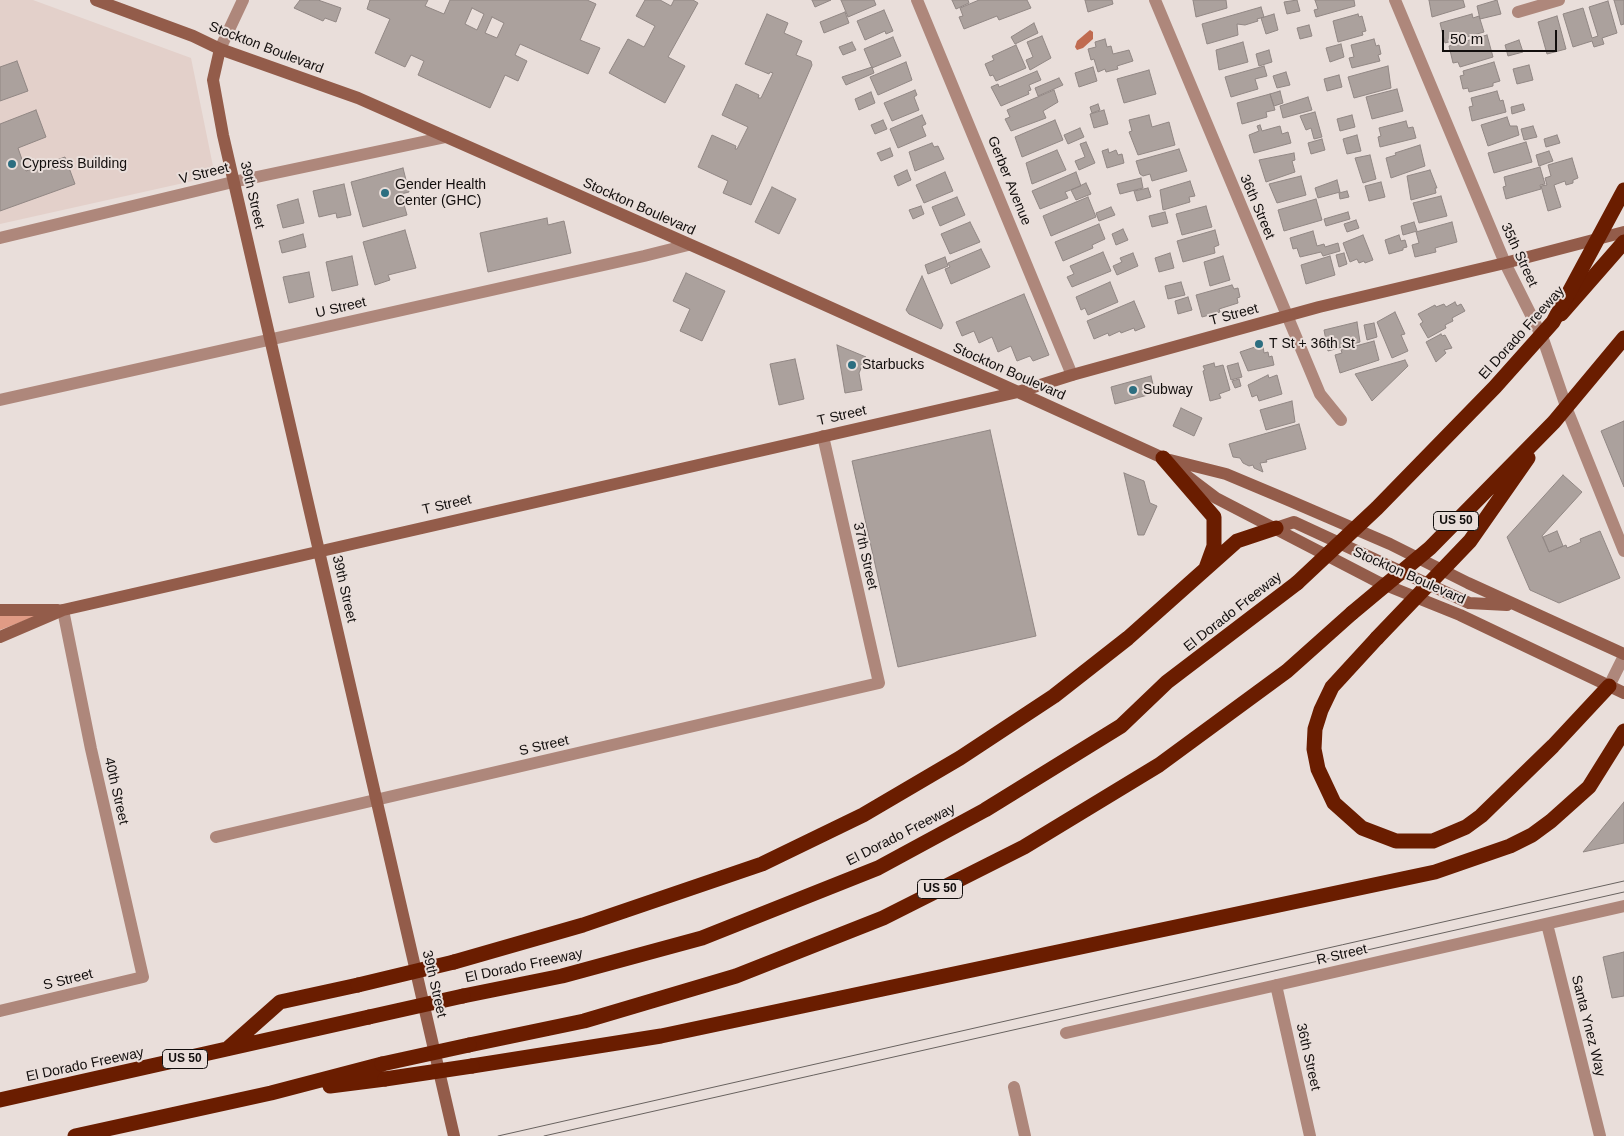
<!DOCTYPE html>
<html>
<head>
<meta charset="utf-8">
<style>
	body { margin:0 }
	#map { position:relative; width:1624px; height:1136px; overflow:hidden; background:#e9deda; font-family:Arial,sans-serif }
	canvas { display:block }
	.scale { position:absolute; left:1442px; top:30px; width:115px; height:22px; box-sizing:border-box; border:2px solid #120e0d; border-top:0; padding-left:6px; font-size:15px; line-height:18px; white-space:nowrap; color:#120e0d; -webkit-text-stroke:4px #e9deda; paint-order:stroke }
</style>
</head>
<body>
<div id="map">
<canvas width="1624" height="1136"></canvas>
<div class="scale">50 m</div>
</div>
<script>
const ctx = document.querySelector('canvas').getContext('2d');
ctx.lineJoin = 'round';
function fill(path, color) {
  ctx.fillStyle = color;
  ctx.fill(path, 'evenodd');
}
function poly(rows) {
  const path = new Path2D();
  for (const r of rows) {
    path.moveTo(r[0], r[1]);
    for (let i = 2; i < r.length; i += 2) path.lineTo(r[i], r[i + 1]);
  }
  return path;
}
function stroke(path, color, width, dash) {
  ctx.strokeStyle = color;
  ctx.lineWidth = width;
  ctx.lineCap = dash ? 'butt' : 'round';
  ctx.setLineDash(dash || []);
  ctx.stroke(path);
}
function label(font, color, halo, rows, align = 'center') {
  ctx.font = font + ' Arial,sans-serif';
  ctx.lineWidth = 4;
  ctx.setLineDash([]);
  ctx.textBaseline = 'middle';
  ctx.strokeStyle = halo;
  ctx.fillStyle = color;
  for (const [text, x, y, turn = 0] of rows) {
    ctx.save();
    ctx.translate(x, y);
    ctx.rotate((+turn || 0) * Math.PI / 180);
    ctx.textAlign = isNaN(turn) ? turn : align;
    if (halo) ctx.strokeText(text, 0, 0);
    ctx.fillText(text, 0, 0);
    ctx.restore();
  }
}
fill(poly([
	[0,0,33,0,191,58,215,176,0,224]
]), '#e3d0ca');
fill(poly([
	[0,615,39,615,0,630]
]), '#e19b85');
fill(poly([
	[1090,30,1093,32,1093,39,1083,48,1077,50,1075,47,1077,41]
]), '#c06b50');
const building = poly([
	[300,0,318,0,341,8,336,22,325,18,323,21,294,8,300,0],
	[370,0,428,0,425,6,444,14,450,0,587,0,596,4,580,40,600,48,588,74,520,44,515,55,527,61,518,81,505,75,490,108,418,75,424,61,411,55,405,67,375,53,390,19,367,9,370,0],
	[472,8,484,14,477,30,465,24,472,8],
	[492,17,504,23,497,38,485,33,492,17],
	[645,0,660,0,671,6,674,0,693,0,698,3,668,57,685,66,665,103,609,73,628,39,644,47,655,26,636,16,645,0],
	[812,0,831,0,815,7,812,0],
	[841,0,874,0,876,5,848,17,841,0],
	[952,0,968,0,969,3,956,9,952,0],
	[979,0,1027,0,1031,8,999,20,997,16,964,29,959,17,963,16,960,8,979,0],
	[1085,0,1112,0,1113,4,1088,12,1085,0],
	[1193,0,1226,0,1227,8,1196,17,1193,0],
	[1297,0,1300,11,1287,14,1284,2,1297,0],
	[1315,0,1354,0,1355,6,1316,17,1314,10,1318,9,1315,0],
	[1429,0,1463,0,1465,7,1432,17,1429,0],
	[1497,0,1501,14,1480,19,1477,6,1497,0],
	[1614,0,1624,0,1624,24,1621,25,1614,0],
	[1608,1,1617,33,1602,38,1604,44,1594,47,1592,41,1573,47,1563,14,1583,8,1592,38,1598,36,1589,7,1608,1],
	[1261,7,1264,17,1257,19,1258,21,1245,25,1237,24,1238,35,1207,44,1202,24,1261,7],
	[884,10,893,31,886,34,885,31,865,40,857,21,884,10],
	[845,12,849,23,824,33,820,22,845,12],
	[767,14,788,23,784,33,802,41,796,55,811,61,812,65,751,205,723,193,728,181,698,167,712,135,736,146,735,149,737,149,748,127,722,115,736,84,759,95,758,98,761,98,773,73,770,72,769,74,745,64,767,14],
	[1274,14,1278,30,1266,34,1261,18,1274,14],
	[1358,14,1359,17,1362,16,1366,31,1362,32,1363,35,1338,42,1333,21,1358,14],
	[1472,14,1473,18,1479,16,1484,32,1445,43,1440,23,1472,14],
	[1557,16,1566,49,1547,54,1538,22,1557,16],
	[1034,23,1038,33,1015,44,1011,37,1034,23],
	[1309,25,1312,36,1300,39,1297,28,1309,25],
	[1487,35,1493,57,1460,67,1458,62,1453,63,1449,46,1487,35],
	[1042,36,1051,58,1030,70,1026,60,1033,57,1027,42,1042,36],
	[893,37,901,56,872,68,864,49,893,37],
	[1105,39,1107,47,1111,46,1113,54,1129,50,1133,61,1117,66,1118,69,1106,72,1105,69,1098,72,1094,59,1091,60,1088,49,1096,47,1095,42,1105,39],
	[1374,39,1376,46,1379,45,1381,54,1378,55,1380,61,1352,68,1349,58,1354,57,1351,45,1374,39],
	[1519,40,1523,52,1508,56,1505,45,1519,40],
	[852,42,856,50,843,55,839,47,852,42],
	[1243,42,1248,62,1219,70,1216,50,1243,42],
	[1341,44,1344,57,1330,62,1326,48,1341,44],
	[1016,45,1026,68,996,81,993,75,990,76,985,64,994,60,992,56,1016,45],
	[1269,50,1272,62,1259,66,1256,54,1269,50],
	[17,61,28,91,0,101,0,67,17,61],
	[906,62,912,80,878,95,870,77,906,62],
	[1494,62,1500,81,1493,83,1493,86,1469,92,1468,88,1463,89,1460,76,1464,75,1463,71,1494,62],
	[1529,65,1533,80,1517,84,1513,69,1529,65],
	[1264,66,1267,76,1255,79,1258,89,1231,97,1225,77,1264,66],
	[1388,66,1391,88,1354,98,1348,77,1388,66],
	[872,67,874,73,846,85,842,77,872,67],
	[1093,67,1097,81,1079,87,1075,73,1093,67],
	[1149,70,1156,94,1124,103,1117,79,1149,70],
	[1037,71,1041,80,1029,85,1031,90,1028,91,1029,94,1001,106,991,87,998,84,999,87,1037,71],
	[1286,72,1290,85,1277,88,1273,76,1286,72],
	[1339,75,1342,87,1327,91,1324,79,1339,75],
	[1059,78,1063,85,1038,96,1035,88,1059,78],
	[1397,89,1403,111,1372,119,1366,97,1397,89],
	[915,90,917,95,914,97,919,110,892,121,884,103,915,90],
	[1054,90,1058,102,1043,111,1046,118,1011,131,1005,119,1010,117,1007,110,1054,90],
	[1280,91,1283,103,1274,106,1270,94,1280,91],
	[1497,91,1500,101,1503,100,1506,112,1472,121,1469,107,1473,106,1471,98,1497,91],
	[871,92,875,103,859,110,855,99,871,92],
	[1270,94,1275,110,1266,112,1267,117,1242,124,1237,103,1270,94],
	[1308,97,1312,110,1283,118,1280,106,1308,97],
	[1098,104,1100,110,1092,113,1090,107,1098,104],
	[1523,104,1525,110,1512,114,1511,107,1523,104],
	[36,110,46,137,18,148,26,171,65,157,75,184,0,211,0,124,36,110],
	[1104,110,1108,124,1094,128,1090,114,1104,110],
	[1315,112,1322,137,1314,139,1311,128,1306,130,1300,116,1315,112],
	[922,115,926,124,922,126,926,136,898,148,890,129,922,115],
	[1149,115,1152,127,1169,122,1175,145,1138,155,1129,132,1132,131,1129,120,1149,115],
	[1352,115,1355,127,1340,131,1337,119,1352,115],
	[1507,117,1510,126,1517,126,1519,135,1488,146,1481,125,1507,117],
	[883,120,887,129,875,134,871,125,883,120],
	[1055,120,1063,140,1022,157,1015,137,1055,120],
	[1406,121,1408,128,1413,127,1416,138,1380,147,1378,137,1381,136,1379,128,1406,121],
	[1260,125,1262,131,1280,126,1282,134,1288,132,1291,143,1254,153,1249,135,1259,131,1257,126,1260,125],
	[1533,126,1537,137,1524,140,1521,129,1533,126],
	[1080,128,1084,137,1068,144,1064,135,1080,128],
	[1357,135,1361,151,1347,154,1343,139,1357,135],
	[1557,135,1560,143,1546,147,1544,139,1557,135],
	[1322,139,1325,150,1311,154,1308,143,1322,139],
	[1086,142,1095,163,1079,170,1075,161,1085,157,1080,144,1086,142],
	[1526,142,1532,162,1494,173,1488,153,1526,142],
	[932,143,934,147,938,146,944,159,915,171,909,152,932,143],
	[1420,145,1425,166,1391,178,1386,158,1396,155,1395,153,1420,145],
	[890,148,893,156,881,161,877,153,890,148],
	[1108,149,1109,153,1116,150,1118,155,1122,154,1124,163,1107,168,1102,151,1108,149],
	[1179,149,1187,171,1152,181,1150,174,1143,176,1140,174,1136,161,1179,149],
	[1057,150,1066,170,1032,184,1026,163,1057,150],
	[1549,151,1553,161,1539,166,1536,155,1549,151],
	[1294,153,1295,160,1292,161,1295,172,1266,182,1259,160,1294,153],
	[1370,155,1376,179,1363,183,1355,158,1370,155],
	[1572,158,1578,178,1573,180,1573,183,1566,185,1565,181,1554,185,1561,207,1548,211,1541,186,1547,185,1545,178,1551,176,1548,165,1572,158],
	[1540,167,1545,184,1540,185,1541,189,1506,199,1503,187,1506,186,1504,177,1540,167],
	[403,168,409,192,401,194,407,215,363,227,351,182,403,168],
	[907,170,911,180,898,186,894,176,907,170],
	[1430,170,1437,188,1435,188,1436,193,1411,200,1407,176,1430,170],
	[945,172,953,191,924,203,916,185,945,172],
	[1076,172,1081,186,1065,192,1068,198,1040,209,1032,191,1076,172],
	[1301,176,1306,195,1277,203,1269,184,1301,176],
	[1141,178,1143,188,1120,194,1117,184,1141,178],
	[1337,180,1340,192,1318,198,1315,188,1337,180],
	[1190,181,1195,196,1189,197,1190,202,1163,210,1160,190,1190,181],
	[1381,182,1385,197,1369,201,1365,186,1381,182],
	[1086,183,1091,194,1076,200,1071,190,1086,183],
	[344,184,351,215,337,218,336,213,319,217,313,191,344,184],
	[772,187,796,199,779,234,755,222,772,187],
	[1148,188,1151,197,1137,201,1134,191,1148,188],
	[1347,191,1349,197,1340,199,1339,193,1347,191],
	[1441,196,1447,216,1419,223,1413,203,1441,196],
	[957,197,965,215,940,226,932,207,957,197],
	[1088,197,1096,217,1051,236,1043,216,1088,197],
	[298,199,304,223,283,228,277,205,298,199],
	[1316,199,1322,220,1284,231,1278,210,1316,199],
	[921,206,924,214,913,219,909,210,921,206],
	[1206,206,1212,227,1182,235,1176,214,1206,206],
	[1111,207,1115,215,1099,221,1096,213,1111,207],
	[1165,212,1168,223,1152,227,1149,216,1165,212],
	[1348,212,1350,219,1326,226,1324,219,1348,212],
	[547,218,548,225,564,221,571,253,488,272,480,233,547,218],
	[1356,220,1359,228,1347,232,1344,224,1356,220],
	[970,222,980,242,950,254,941,234,970,222],
	[1414,222,1417,231,1403,235,1401,226,1414,222],
	[1452,222,1457,242,1435,248,1436,252,1415,257,1412,245,1419,243,1416,232,1452,222],
	[1099,224,1105,239,1092,245,1093,248,1063,261,1055,242,1099,224],
	[1123,229,1128,240,1116,245,1112,234,1123,229],
	[405,230,416,268,388,275,390,280,375,285,363,242,405,230],
	[1215,230,1219,245,1214,247,1215,253,1183,262,1177,241,1215,230],
	[1313,231,1317,246,1324,244,1325,247,1338,243,1340,251,1323,256,1321,252,1300,257,1297,248,1293,249,1290,238,1313,231],
	[303,234,306,247,282,253,279,241,303,234],
	[1363,235,1373,260,1365,263,1364,261,1359,263,1357,259,1350,262,1343,243,1363,235],
	[1399,235,1401,241,1405,240,1407,247,1403,248,1403,250,1389,254,1385,240,1399,235],
	[981,249,990,267,951,284,945,269,950,267,948,263,981,249],
	[1103,252,1111,271,1072,287,1067,277,1074,274,1070,266,1103,252],
	[1133,253,1138,266,1117,275,1113,266,1122,262,1120,258,1133,253],
	[1170,253,1174,268,1159,272,1155,258,1170,253],
	[1344,253,1347,264,1339,267,1336,255,1344,253],
	[352,256,358,285,332,291,326,262,352,256],
	[1223,256,1230,280,1210,286,1204,262,1223,256],
	[1330,256,1335,275,1306,284,1301,265,1330,256],
	[945,257,948,266,928,274,925,265,945,257],
	[309,272,314,297,289,303,283,277,309,272],
	[686,273,725,291,702,341,680,331,690,309,673,301,686,273],
	[922,276,943,325,941,329,909,314,906,310,922,276],
	[1110,282,1118,302,1088,315,1085,308,1081,310,1076,297,1110,282],
	[1181,282,1185,295,1168,299,1165,286,1181,282],
	[1232,285,1234,289,1238,288,1240,297,1237,298,1238,303,1219,309,1220,312,1202,317,1196,295,1232,285],
	[1024,294,1049,355,1033,361,1030,356,1017,361,1011,346,998,352,992,337,979,343,974,331,962,336,956,322,1024,294],
	[1188,297,1192,310,1178,314,1175,301,1188,297],
	[1134,301,1145,327,1135,331,1134,328,1121,333,1120,331,1109,336,1108,333,1094,339,1087,321,1134,301],
	[1455,302,1457,306,1461,304,1465,311,1452,318,1453,321,1445,325,1446,328,1428,338,1420,324,1423,322,1418,314,1435,305,1436,307,1444,304,1446,307,1455,302],
	[1395,312,1405,334,1401,335,1408,351,1392,358,1377,322,1395,312],
	[1357,322,1360,342,1328,351,1324,330,1357,322],
	[1374,323,1377,337,1367,340,1364,325,1374,323],
	[1441,334,1442,336,1445,335,1452,348,1444,350,1446,353,1436,362,1426,342,1441,334],
	[1374,341,1379,360,1340,373,1335,355,1342,353,1341,350,1374,341],
	[837,345,866,357,859,373,862,390,845,393,837,345],
	[1258,346,1263,346,1264,353,1268,352,1269,357,1272,356,1274,365,1248,371,1240,352,1258,346],
	[795,359,804,399,779,405,770,364,795,359],
	[1405,360,1408,366,1372,401,1355,374,1405,360],
	[1214,363,1215,367,1223,365,1230,390,1219,394,1221,398,1210,401,1203,371,1205,370,1203,366,1214,363],
	[1238,363,1242,377,1231,380,1227,366,1238,363],
	[1268,375,1269,378,1277,375,1282,394,1259,401,1257,395,1252,397,1248,385,1268,375],
	[1151,376,1155,393,1115,404,1111,387,1151,376],
	[1239,379,1241,386,1235,388,1232,381,1239,379],
	[1292,401,1295,422,1266,430,1260,410,1292,401],
	[1181,408,1202,418,1194,436,1173,426,1181,408],
	[1624,421,1624,487,1601,431,1624,421],
	[1299,424,1306,449,1266,460,1267,462,1260,463,1263,472,1254,468,1253,465,1249,466,1243,463,1240,458,1233,457,1229,444,1299,424],
	[990,430,1036,636,898,667,852,461,990,430],
	[1124,473,1144,481,1150,503,1157,506,1144,535,1138,535,1124,473],
	[1563,475,1582,492,1542,536,1549,552,1566,545,1567,548,1581,542,1580,539,1600,531,1620,578,1559,603,1530,590,1507,537,1563,475],
	[1557,531,1563,546,1549,552,1543,537,1557,531],
	[1624,802,1624,843,1583,852,1624,802],
	[1624,952,1624,996,1612,998,1603,957,1624,952]
]);
fill(building, '#aba19d');
stroke(building, '#918784', 1);
stroke(poly([
	[917,0,1072,375],
	[1155,0,1320,394,1341,420],
	[1395,0,1505,263,1543,339,1568,412,1624,551],
	[1518,12,1559,0],
	[220,49,243,0],
	[0,238,233,182,446,137],
	[0,400,644,256,688,245],
	[1609,686,1624,656],
	[216,837,879,683,823,436],
	[1547,924,1600,1136],
	[1276,985,1310,1136],
	[0,1011,143,977,91,749,63,610],
	[1066,1033,1624,906],
	[1014,1087,1025,1136]
]), '#ae877b', 12);
stroke(poly([
	[96,0,193,36,220,49,358,98,734,264,1018,392,1163,458,1216,498,1378,582,1460,615,1624,693],
	[220,49,213,80,223,135,454,1136],
	[1170,460,1226,474,1288,500,1390,544,1468,583,1624,654],
	[1276,528,1294,522,1469,603,1507,605],
	[0,610,58,610],
	[0,637,63,610,1018,392,1072,375,1319,307,1505,263,1624,232]
]), '#935c4a', 12);
stroke(poly([
	[1561,314,1624,242],
	[1163,458,1214,517,1214,546,1206,568],
	[1377,638,1332,687,1321,710,1315,729,1314,749,1318,769,1334,803,1362,828,1396,841,1433,841,1466,827,1481,816,1553,746,1609,686],
	[454,962,583,925,762,864,863,815,960,758,1054,696,1128,638,1237,541,1276,528],
	[463,996,562,976,702,938,878,868,985,810,1121,726,1167,682,1297,583],
	[469,1045,584,1021,736,976,883,918,1024,847,1159,765,1287,671,1352,613],
	[227,1049,280,1002,358,985],
	[472,1066,661,1036,1435,872,1510,846,1532,835,1551,821,1589,787,1624,731],
	[330,1086,385,1079],
	[0,1100,369,1017],
	[75,1136,271,1093,382,1064]
]), '#6a1d00', 15);
stroke(poly([
	[498,1136,1624,881],
	[544,1136,1624,892]
]), '#68625f', 1);
stroke(poly([
	[1297,583,1377,508,1495,387,1553,322,1624,190],
	[1352,613,1430,548,1554,422,1624,338],
	[1377,638,1470,541,1528,458],
	[358,985,454,962],
	[369,1017,463,996],
	[382,1064,469,1045],
	[385,1079,472,1066]
]), '#6a1d00', 15);
for (const [x, y, r, color] of [
	[12,164,5,"#2c6e80"],
	[385,193,5,"#2c6e80"],
	[1259,344,5,"#2c6e80"],
	[852,365,5,"#2c6e80"],
	[1133,390,5,"#2c6e80"]
]) {
  const dot = new Path2D();
  dot.arc(x, y, r, 0, 2 * Math.PI);
  ctx.fillStyle = color;
  ctx.fill(dot);
  stroke(dot, '#e9deda', 2);
}
for (const [x, y, w] of [
	[1456,521,45],
	[940,889,45],
	[185,1059,45]
]) {
  const box = new Path2D();
  box.roundRect(x - w / 2, y - 9.5, w, 19, 4);
  ctx.fillStyle = '#e9deda';
  ctx.fill(box);
  stroke(box, '#120e0d', 1);
}
label('bold 12px', '#120e0d', null, [
	["US 50",1456,521],
	["US 50",940,889],
	["US 50",185,1059]
]);
label('14px', '#120e0d', '#e9deda', [
	["Stockton Boulevard",266,48,21],
	["V Street",204,174,-14],
	["Gerber Avenue",1009,181,68],
	["39th Street",252,195,77],
	["Stockton Boulevard",639,207,24],
	["36th Street",1257,207,67],
	["35th Street",1519,255,65],
	["U Street",341,308,-13],
	["T Street",1234,315,-15],
	["El Dorado Freeway",1522,333,-48],
	["Stockton Boulevard",1009,372,24],
	["T Street",842,416,-13],
	["T Street",447,505,-13],
	["37th Street",865,556,77],
	["Stockton Boulevard",1409,576,24],
	["39th Street",344,589,77],
	["El Dorado Freeway",1233,612,-38],
	["S Street",544,746,-13],
	["40th Street",116,791,77],
	["El Dorado Freeway",901,835,-27],
	["R Street",1342,955,-13],
	["El Dorado Freeway",524,966,-12],
	["S Street",68,980,-14],
	["39th Street",434,984,77],
	["Santa Ynez Way",1588,1026,76],
	["36th Street",1308,1057,77],
	["El Dorado Freeway",85,1065,-12]
]);
label('14px', '#120e0d', '#e9deda', [
	["Cypress Building",22,164],
	["Gender Health",395,185],
	["Center (GHC)",395,201],
	["T St + 36th St",1269,344],
	["Starbucks",862,365],
	["Subway",1143,390]
], 'left');
</script>
</body>
</html>
